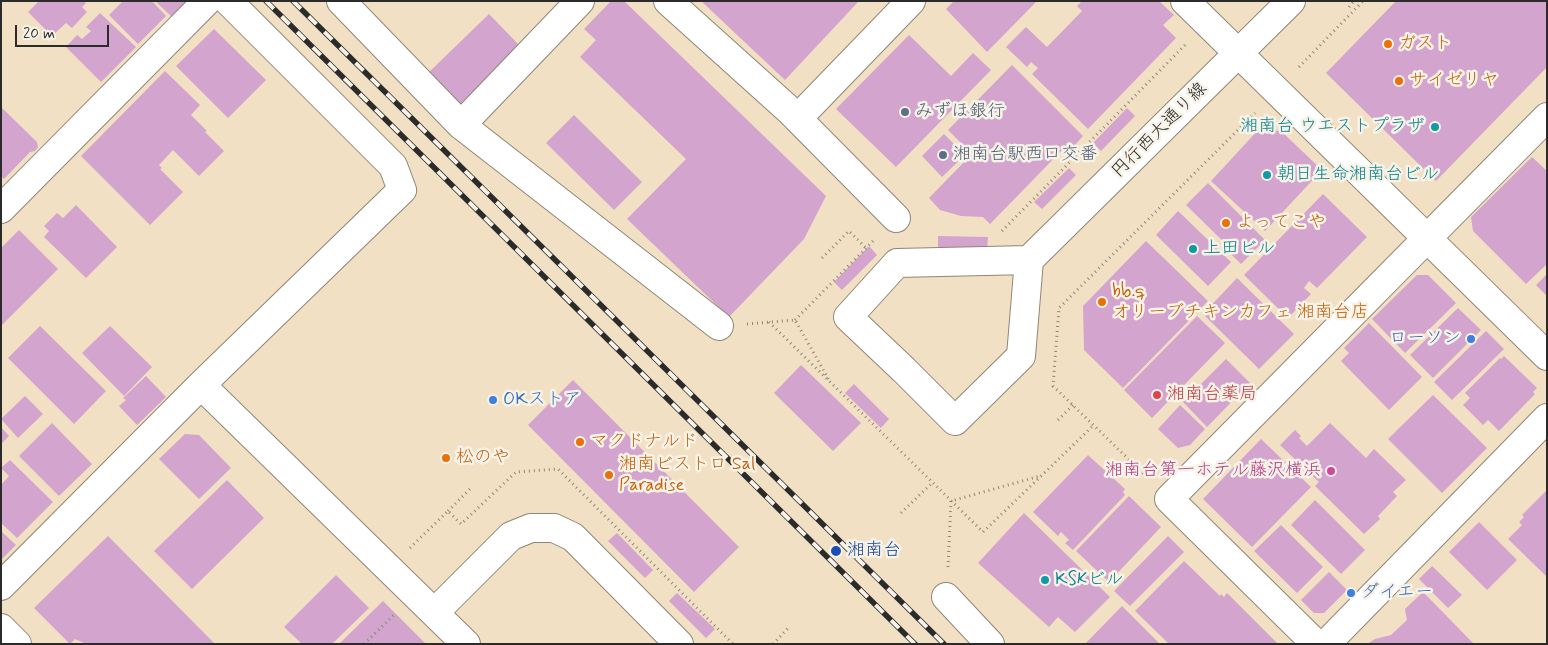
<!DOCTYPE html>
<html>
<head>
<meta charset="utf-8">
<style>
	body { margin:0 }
	#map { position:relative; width:1548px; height:645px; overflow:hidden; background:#f2e0c4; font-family:Mynerve,sans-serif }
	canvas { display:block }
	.frame { position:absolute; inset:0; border:2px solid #2b2b2b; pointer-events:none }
	.scale { position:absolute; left:15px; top:25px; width:94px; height:22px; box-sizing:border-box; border:2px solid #2b2b2b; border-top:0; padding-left:6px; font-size:15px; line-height:18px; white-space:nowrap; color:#2b2b2b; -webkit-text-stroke:4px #f7f3e8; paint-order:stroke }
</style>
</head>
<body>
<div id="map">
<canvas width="1548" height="645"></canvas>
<div class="frame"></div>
<div class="scale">20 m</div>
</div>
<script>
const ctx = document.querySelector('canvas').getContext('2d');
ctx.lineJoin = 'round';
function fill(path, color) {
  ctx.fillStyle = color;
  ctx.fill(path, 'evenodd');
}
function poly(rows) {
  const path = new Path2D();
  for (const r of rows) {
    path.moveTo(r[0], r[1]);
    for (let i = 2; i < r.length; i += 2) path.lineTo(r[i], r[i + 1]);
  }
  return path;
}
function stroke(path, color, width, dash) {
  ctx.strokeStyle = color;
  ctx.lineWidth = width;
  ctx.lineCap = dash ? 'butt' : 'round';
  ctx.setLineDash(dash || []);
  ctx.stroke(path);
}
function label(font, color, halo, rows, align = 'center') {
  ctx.font = font + ' Mynerve,"Klee One",sans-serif';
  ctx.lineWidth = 5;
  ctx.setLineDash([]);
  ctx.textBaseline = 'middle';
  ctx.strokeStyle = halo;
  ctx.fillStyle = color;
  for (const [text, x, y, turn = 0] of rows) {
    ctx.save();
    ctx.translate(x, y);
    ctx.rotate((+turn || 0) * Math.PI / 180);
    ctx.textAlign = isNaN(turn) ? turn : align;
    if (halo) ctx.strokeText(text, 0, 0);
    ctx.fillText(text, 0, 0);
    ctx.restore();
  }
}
fill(poly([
	[39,1,84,1,86,3,82,7,87,12,72,28,66,23,52,36,28,12],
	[123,1,152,1,166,16,138,44,109,15],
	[155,1,190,1,173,18],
	[611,1,624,1,826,196,804,239,729,317,627,219,686,159,580,57,596,40,584,29],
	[701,1,859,1,785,80],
	[954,1,1037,1,987,52,946,9],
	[1082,1,1159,1,1174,15,1163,25,1176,38,1088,129,1032,74,1038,68,1031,62,1027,67,1006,47,1026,27,1047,47,1082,11,1077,6],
	[1396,1,1547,1,1547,67,1436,181,1326,73],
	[100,13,136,47,101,82,66,47,77,35,82,39,91,31,86,27],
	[489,14,520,46,456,108,425,76],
	[214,29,266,80,228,118,176,66],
	[909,35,951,76,973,53,991,70,896,167,836,109],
	[1012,65,1083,136,1074,146,1070,142,990,224,983,217,961,216,940,210,929,198,972,154,948,130],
	[165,71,200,105,191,115,207,131,205,132,224,151,199,176,173,150,159,165,162,168,160,169,183,192,150,225,81,156],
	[1,107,37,142,38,147,35,151,30,152,4,179,1,176],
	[1127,108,1135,116,1101,151,1093,143],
	[574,115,642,182,614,210,546,143],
	[1259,129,1281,131,1322,170,1265,231,1211,181],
	[944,134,965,155,942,177,922,156],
	[1532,157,1547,171,1547,264,1526,284,1473,231,1471,217],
	[1069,168,1076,175,1042,209,1034,202],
	[1208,183,1265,240,1241,264,1228,251,1231,249,1186,205],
	[1323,194,1367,237,1317,288,1309,281,1304,288,1311,294,1288,318,1244,275],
	[76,205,117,247,86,278,44,237,49,231,44,226,57,213,63,218],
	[1178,211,1231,262,1208,286,1156,235],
	[19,230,58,269,1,326,1,248],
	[938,236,988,237,987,249,938,248],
	[1146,241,1208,301,1123,388,1084,350,1083,306],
	[869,246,877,255,842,290,834,282],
	[1547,274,1547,296,1536,285],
	[1417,275,1428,275,1456,303,1405,353,1372,319],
	[1237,278,1294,334,1259,369,1203,314],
	[1458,308,1481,330,1433,378,1410,355],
	[1197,316,1225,343,1152,418,1124,390],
	[1369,323,1422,377,1389,410,1341,361,1349,353,1344,348],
	[40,326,106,391,74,424,8,358],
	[110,326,152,367,124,396,82,353],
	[1486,331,1504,349,1452,400,1434,382],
	[1504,356,1537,388,1533,392,1535,394,1499,431,1488,420,1483,425,1463,405,1470,398,1465,393,1500,358,1501,359],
	[1226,359,1250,383,1207,427,1183,402],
	[801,365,861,423,833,451,774,393],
	[146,376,166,397,137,425,119,406,126,400,123,398],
	[573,380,739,547,694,592,528,425],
	[854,384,889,419,881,428,845,393],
	[1433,395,1487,448,1442,493,1388,439],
	[25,396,43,414,18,438,1,419],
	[1180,405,1205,429,1190,445,1178,448,1158,429],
	[52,423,92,464,59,496,19,456],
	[1330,423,1366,458,1374,449,1406,480,1393,492,1397,496,1378,516,1380,519,1364,534,1315,486,1319,482,1280,445,1295,430,1301,436,1299,438,1307,446],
	[1,427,9,436,1,444],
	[185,434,199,435,231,468,199,499,159,459],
	[1261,439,1311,487,1252,547,1203,499],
	[1088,455,1125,489,1123,492,1125,495,1073,550,1065,543,1069,540,1061,532,1058,536,1033,512],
	[10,460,53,502,17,538,1,523,1,485,9,476,1,468],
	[227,480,264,518,192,589,154,551],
	[1547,490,1547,577,1508,539,1522,525,1519,522,1524,517,1522,515],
	[1129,496,1161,527,1109,582,1076,551],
	[1315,500,1365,550,1341,574,1291,525],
	[1024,513,1110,597,1075,632,1058,617,1049,627,978,563],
	[1479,522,1517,560,1487,590,1449,552],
	[1281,525,1323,567,1297,593,1254,551],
	[1,531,16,545,1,560],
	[617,533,653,570,645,578,608,541],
	[108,536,215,644,86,644,75,639,70,644,34,608],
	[1168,536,1184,552,1130,606,1114,591],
	[1184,561,1220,596,1221,594,1224,597,1227,593,1278,644,1169,644,1135,611],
	[1432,566,1462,595,1448,608,1419,579],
	[1329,572,1347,590,1324,613,1314,613,1301,600],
	[336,575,369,608,332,644,302,644,284,627],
	[1423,592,1474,644,1367,644,1375,639,1391,635,1407,620,1405,609],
	[677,593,715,629,706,638,669,601],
	[383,601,426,644,339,644],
	[1122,606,1160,644,1085,644]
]), '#d2a4ce');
const minor = poly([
	[341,1,461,125,719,326],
	[668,1,798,118,911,1],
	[790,111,896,218],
	[461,125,580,1],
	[1,209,207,1],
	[201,385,466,644],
	[1,586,201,385,402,190,393,166,228,1],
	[946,597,990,644],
	[435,612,511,536,531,528,554,528,573,537,679,644],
	[1316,644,1169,499,1547,117],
	[1326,644,1547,418]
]);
const tertiary = poly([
	[1185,1,1547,356],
	[1029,260,1021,356,955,421,904,370,848,317,897,263,1029,260],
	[1029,260,1291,1],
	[1,628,17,644]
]);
stroke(minor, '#8e8678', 30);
stroke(tertiary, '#8e8678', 30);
stroke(poly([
	[1349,7,1354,1],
	[1299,67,1363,1],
	[1002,231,1187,43],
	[822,258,849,231,866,248],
	[795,320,875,239],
	[769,322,983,532,1094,425],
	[747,324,795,320,829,380],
	[1058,420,1073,405],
	[1147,477,1053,386,1059,308,1255,113],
	[448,511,472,487],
	[901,513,932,483],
	[410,548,448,511,461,524,516,472,558,469,733,644],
	[948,567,951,501,1040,476],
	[364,644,394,615],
	[773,644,790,626]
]), '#8e8678', 3, [1, 4]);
stroke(minor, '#fff', 28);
stroke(tertiary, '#fff', 28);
const rail = poly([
	[266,1,915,644],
	[293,1,944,644]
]);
stroke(rail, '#2b2b2b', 5.5);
stroke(rail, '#f7f3e8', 4, [11]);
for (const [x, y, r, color] of [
	[1388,44,5,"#e8710a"],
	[1399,81,5,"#e8710a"],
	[905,112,5,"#5c6f8a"],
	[1435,127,5,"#0f9aa8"],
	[943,155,5,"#5c6f8a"],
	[1267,175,5,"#0f9aa8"],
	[1226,223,5,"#e8710a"],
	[1193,249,5,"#0f9aa8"],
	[1102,302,5,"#e8710a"],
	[1471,339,5,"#3f7fe0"],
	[1157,395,5,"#e0444e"],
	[493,400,5,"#3f7fe0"],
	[580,442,5,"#e8710a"],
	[446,458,5,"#e8710a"],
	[1331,471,5,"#d1479c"],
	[609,475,5,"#e8710a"],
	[836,551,6,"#1a4fb4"],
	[1045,580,5,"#0f9aa8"],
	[1351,593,5,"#3f7fe0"]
]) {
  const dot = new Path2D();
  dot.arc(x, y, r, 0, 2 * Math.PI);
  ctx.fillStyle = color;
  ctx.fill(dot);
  stroke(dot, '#f7f3e8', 2);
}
label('18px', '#c56008', '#f7f3e8', [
	["ガスト",1398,44],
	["サイゼリヤ",1409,81],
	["よってこや",1236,223],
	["bb.q",1112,292],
	["オリーブチキンカフェ 湘南台店",1112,313],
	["マクドナルド",590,442],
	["松のや",456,458],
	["湘南ビストロ Sal",619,465],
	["Paradise",619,486]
], 'left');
label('18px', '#4e5e75', '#f7f3e8', [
	["みずほ銀行",915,112],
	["湘南台駅西口交番",953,155]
], 'left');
label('18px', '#0d838f', '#f7f3e8', [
	["湘南台 ウエストプラザ",1425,127,"right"],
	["朝日生命湘南台ビル",1277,175],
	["上田ビル",1203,249],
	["KSKビル",1055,580]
], 'left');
label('18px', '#2b2b2b', '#f7f3e8', [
	["円行西大通り線",1160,131,-45]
]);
label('18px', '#366cbe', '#f7f3e8', [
	["ローソン",1461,339,"right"],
	["OKストア",503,400],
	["ダイエー",1361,593]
], 'left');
label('18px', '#be3a42', '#f7f3e8', [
	["湘南台薬局",1167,395]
], 'left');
label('18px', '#b23c85', '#f7f3e8', [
	["湘南台第一ホテル藤沢横浜",1321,471]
], 'right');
label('18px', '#164399', '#f7f3e8', [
	["湘南台",847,551]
], 'left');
</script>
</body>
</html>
